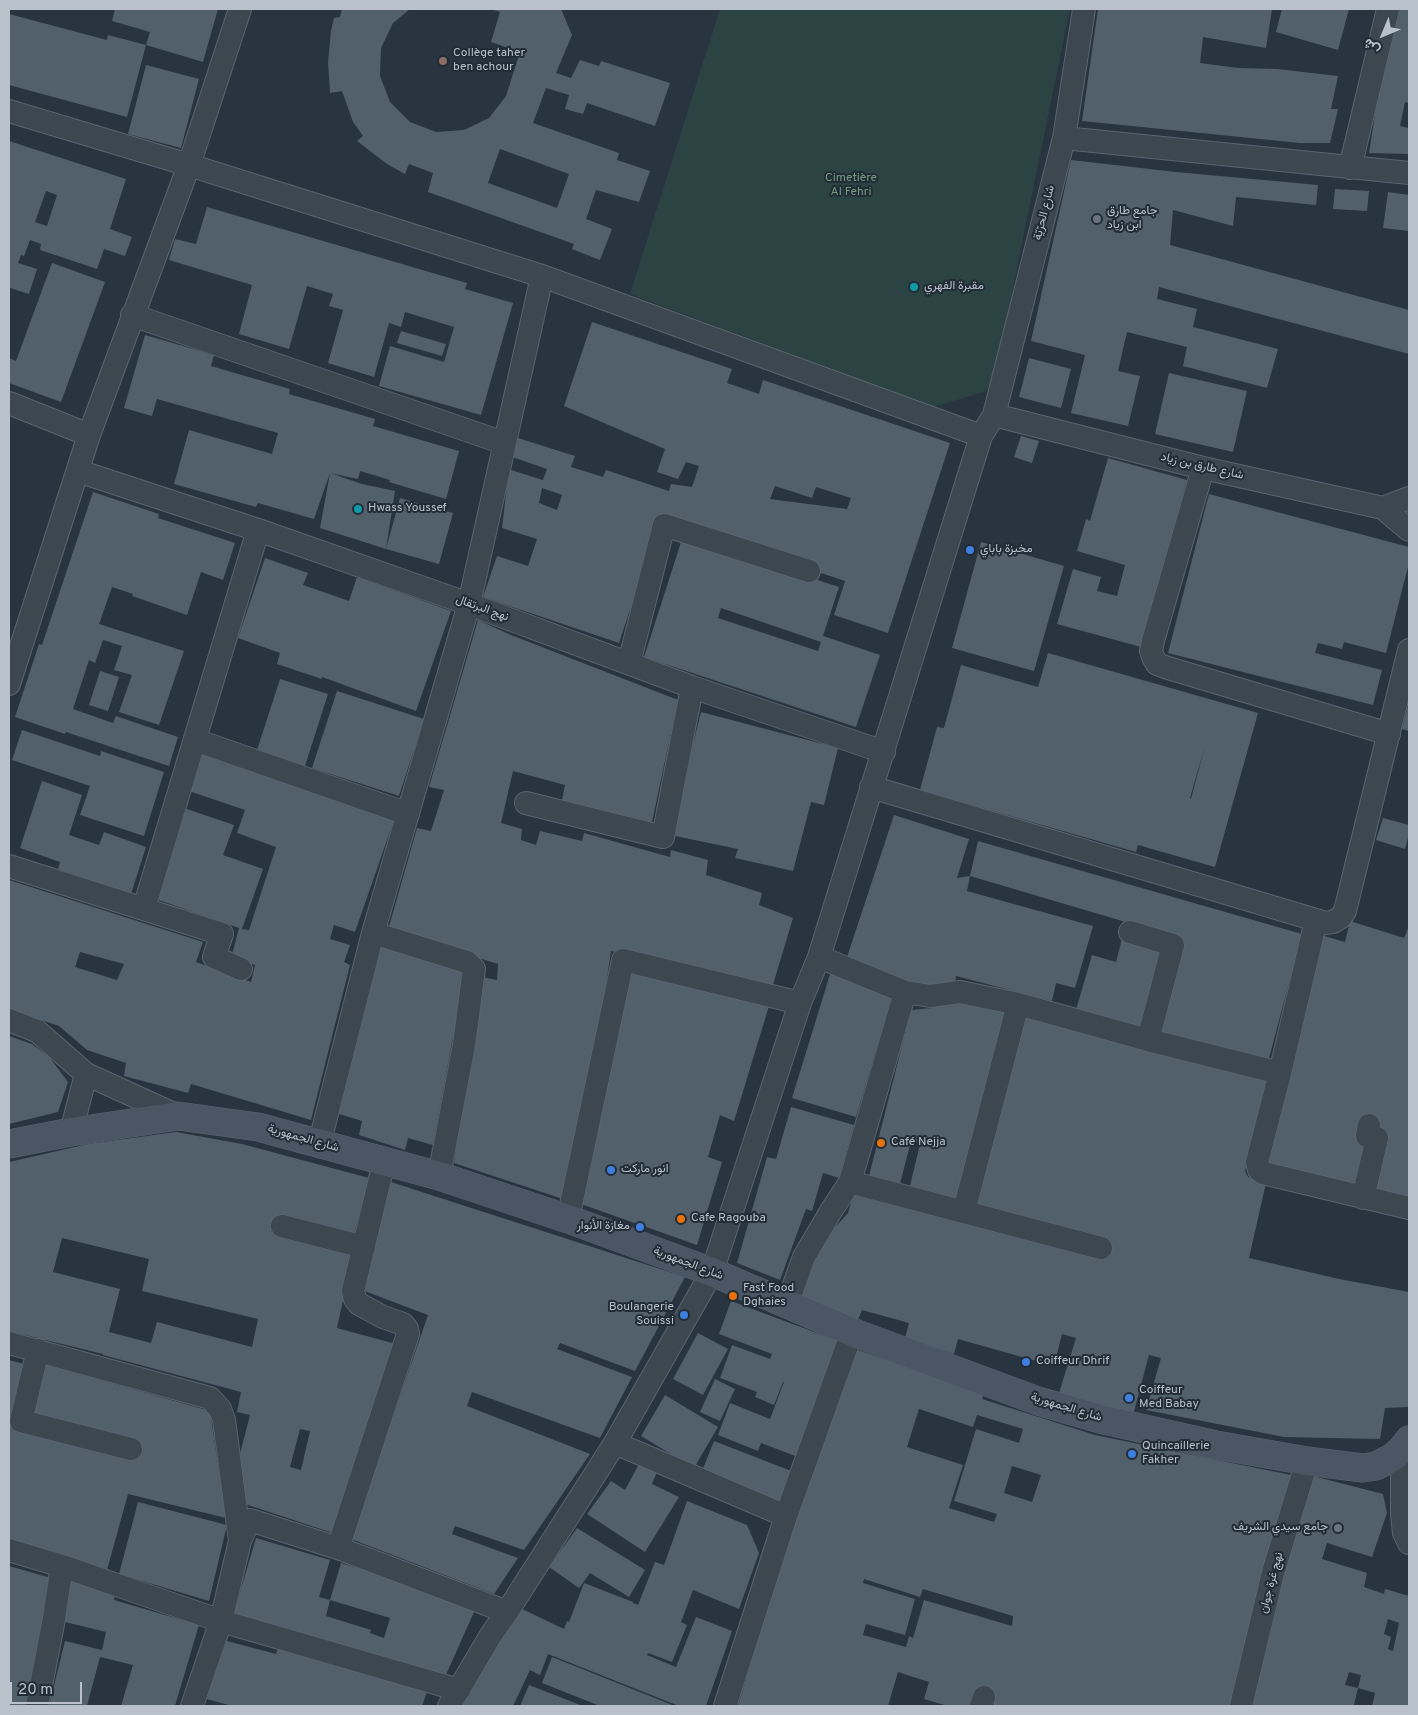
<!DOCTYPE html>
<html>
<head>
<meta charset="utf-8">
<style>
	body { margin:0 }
	#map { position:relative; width:1418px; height:1715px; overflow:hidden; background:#283540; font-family:Overpass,Vazirmatn,sans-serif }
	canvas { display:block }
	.frame { position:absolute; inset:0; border:10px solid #b9c2cb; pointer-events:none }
	.north { position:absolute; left:1358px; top:10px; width:50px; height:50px; -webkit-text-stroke:4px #212c36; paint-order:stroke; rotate:225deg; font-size:14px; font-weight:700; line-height:20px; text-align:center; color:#b9c2cb }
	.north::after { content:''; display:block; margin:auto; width:18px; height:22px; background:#b9c2cb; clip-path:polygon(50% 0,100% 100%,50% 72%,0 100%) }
	.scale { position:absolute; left:10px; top:1682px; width:72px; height:22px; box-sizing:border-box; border:2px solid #b9c2cb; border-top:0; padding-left:6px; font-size:15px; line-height:18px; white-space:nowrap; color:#b9c2cb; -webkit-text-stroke:4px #212c36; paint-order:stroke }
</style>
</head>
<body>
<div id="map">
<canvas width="1418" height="1715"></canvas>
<div class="frame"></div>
<div class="north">ش</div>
<div class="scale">20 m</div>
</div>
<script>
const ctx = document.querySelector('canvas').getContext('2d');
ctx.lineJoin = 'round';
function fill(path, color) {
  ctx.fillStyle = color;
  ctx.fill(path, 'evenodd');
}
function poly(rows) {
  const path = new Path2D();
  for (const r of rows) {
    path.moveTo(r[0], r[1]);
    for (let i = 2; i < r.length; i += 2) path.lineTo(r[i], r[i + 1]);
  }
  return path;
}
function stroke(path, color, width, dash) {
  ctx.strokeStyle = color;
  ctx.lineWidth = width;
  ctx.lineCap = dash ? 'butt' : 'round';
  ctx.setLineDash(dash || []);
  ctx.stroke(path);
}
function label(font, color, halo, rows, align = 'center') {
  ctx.font = font + ' Overpass,Vazirmatn,sans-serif';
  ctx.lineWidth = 4;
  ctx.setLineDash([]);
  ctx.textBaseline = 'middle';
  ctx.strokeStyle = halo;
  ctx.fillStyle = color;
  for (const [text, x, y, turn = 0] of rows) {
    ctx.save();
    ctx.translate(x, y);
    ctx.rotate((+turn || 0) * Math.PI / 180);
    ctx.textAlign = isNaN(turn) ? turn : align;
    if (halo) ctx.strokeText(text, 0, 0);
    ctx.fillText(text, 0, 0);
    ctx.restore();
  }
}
fill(poly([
	[720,9,1070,9,995,375,986,391,934,407,630,294]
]), '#2b4342');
fill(poly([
	[115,9,218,9,203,62,146,45,150,32,112,21],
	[342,9,410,9,393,23,381,48,380,76,390,102,410,122,436,132,464,130,489,118,506,96,520,52,491,42,500,12,491,9,561,9,572,35,556,73,571,78,580,60,599,66,601,61,670,83,655,126,587,103,583,114,565,109,569,95,546,88,533,123,619,153,617,160,650,171,639,202,596,190,586,219,612,229,600,260,572,249,574,244,428,192,433,173,409,164,405,174,387,164,357,141,363,136,353,122,342,91,330,93,328,62,331,31,334,18,340,17],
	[500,149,569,174,557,208,488,183],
	[1098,9,1272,9,1266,48,1203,37,1200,63,1238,68,1277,69,1338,76,1331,109,1338,109,1330,143,1300,143,1082,121],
	[1282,9,1349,9,1338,50,1276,32],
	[1400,9,1409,9,1409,103,1405,102,1400,126,1409,128,1409,154,1369,153,1378,95],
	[9,14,107,40,108,35,146,45,127,117,9,85],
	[146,65,199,79,181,148,128,134],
	[9,141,126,179,110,229,132,237,125,256,104,249,97,269,40,250,41,244,30,240,24,256,21,255,18,263,37,269,29,294,10,288,9,292],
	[46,191,57,195,47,226,35,222],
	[1071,160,1176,172,1318,185,1316,205,1236,197,1233,226,1173,210,1170,245,1409,310,1409,354,1159,287,1157,299,1197,309,1193,327,1278,349,1267,388,1183,366,1187,347,1127,332,1118,371,1140,376,1128,426,1071,413,1085,355,1031,341],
	[1335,189,1369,191,1367,211,1333,209],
	[1388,192,1409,195,1409,231,1383,228],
	[207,207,467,283,465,289,513,303,481,415,379,386,390,346,444,362,454,327,405,312,401,327,389,323,374,377,328,363,343,310,329,306,333,294,307,286,289,349,239,334,252,285,169,260,175,239,196,244],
	[52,263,105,282,61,402,9,383,9,358,16,361],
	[592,322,732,369,727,383,759,394,763,380,950,443,888,633,834,615,845,581,660,519,619,643,483,597,497,556,528,566,537,539,502,528,508,477,511,470,543,480,547,469,512,457,518,438,575,456,571,467,603,477,606,470,669,491,671,484,692,487,699,466,686,462,678,479,657,472,665,449,564,406],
	[775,486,812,498,816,487,851,498,847,509,770,499],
	[542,488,562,495,557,510,539,503],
	[401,331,446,344,442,356,397,343],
	[145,335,214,355,211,366,290,389,289,394,375,419,373,426,459,451,446,499,389,482,390,480,360,471,358,479,330,473,362,484,395,491,386,549,400,498,453,513,439,564,386,549,320,528,330,473,314,519,258,503,256,507,174,484,189,430,272,454,278,433,157,399,152,416,124,408],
	[1029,358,1071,369,1061,408,1019,397],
	[1169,373,1247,391,1233,452,1155,434],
	[1021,436,1039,441,1032,463,1014,457],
	[1108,458,1187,480,1141,647,1057,624,1073,569,1101,577,1097,591,1117,596,1125,565,1077,551,1086,519,1090,521],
	[93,492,159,514,158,518,235,543,223,580,201,572,187,615,132,596,133,594,112,587,99,624,184,651,159,725,119,712,132,675,114,670,122,646,103,640,95,663,89,660,73,709,113,723,116,716,178,737,169,766,66,732,65,734,15,717,39,644,42,645],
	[1209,494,1409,547,1409,563,1386,653,1344,642,1342,649,1318,643,1315,653,1382,670,1373,705,1168,653],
	[683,536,839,587,823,636,880,655,856,727,644,657],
	[721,608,821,642,818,651,718,618],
	[981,542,1064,566,1034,671,952,648],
	[265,558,308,573,303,585,349,601,357,577,451,611,416,711,322,677,322,679,277,664,280,653,238,638],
	[478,620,511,635,678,700,652,822,562,800,565,785,513,771,501,823,522,829,521,840,536,845,540,831,582,841,584,833,670,857,671,850,708,860,706,875,762,893,759,905,793,918,772,988,690,967,611,951,603,1005,563,1199,454,1163,482,977,497,980,498,964,388,930,417,828,431,831,444,790,429,787],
	[1048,653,1258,713,1215,867,1138,845,1136,852,920,790,937,727,944,728,961,665,1038,687],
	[1205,746,1191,799,1190,798],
	[100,671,119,677,108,711,89,705],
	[280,679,328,694,305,766,257,750],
	[337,691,424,719,399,796,312,768],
	[1409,702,1409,731,1402,729],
	[701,712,838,748,824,805,811,802,793,871,735,858,738,849,675,836,688,765],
	[22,730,100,756,101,751,164,772,144,836,80,815,90,786,12,760],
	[203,753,394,820,355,932,334,925,330,939,350,945,344,962,350,965,311,1120,191,1084,188,1093,124,1076,126,1063,87,1050,59,1026,9,1009,9,880,203,942,196,962,251,982,255,965,232,955,239,928,153,898,184,808,234,825,223,855,263,869,242,929,249,930,276,847,237,833,245,810,189,791],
	[80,952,124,964,117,980,75,967],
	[42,781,82,795,69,835,99,845,104,832,146,847,131,894,58,869,60,862,20,848],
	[894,815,969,839,957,878,970,876,967,891,1093,926,1075,988,1056,983,1052,1001,956,976,955,982,934,988,906,985,846,960],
	[1383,818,1409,825,1409,834,1405,849,1376,840],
	[978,841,1302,934,1268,1062,1159,1033,1183,939,970,876],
	[1350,921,1404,938,1409,926,1409,1198,1374,1189,1373,1131,1377,1118,1363,1115,1357,1138,1367,1143,1355,1185,1267,1163,1321,935,1345,942],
	[1122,939,1163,950,1141,1028,1076,1010,1092,955,1116,962],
	[379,945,465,972,433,1145,408,1138,405,1150,359,1135,362,1121,339,1114],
	[631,970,769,1006,734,1121,720,1115,708,1157,722,1162,697,1245,578,1203],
	[831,971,892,996,856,1117,792,1098],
	[955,998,1007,1011,959,1203,909,1190,920,1144,911,1141,899,1188,868,1180,911,1010,932,1008],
	[1025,1014,1269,1082,1245,1171,1248,1177,1266,1183,1249,1258,1339,1279,1409,1292,1409,1407,1385,1408,1380,1439,1284,1437,1146,1410,1161,1358,1149,1355,1133,1415,1059,1393,1076,1338,1062,1334,1054,1366,958,1339,954,1354,905,1338,909,1323,862,1310,858,1320,801,1297,819,1245,848,1213,853,1195,1106,1259,1111,1242,973,1203],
	[9,1036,32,1044,50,1058,68,1082,58,1112,9,1124],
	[791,1107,854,1125,839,1178,823,1173,812,1211,806,1209,780,1280,737,1263,767,1157,776,1159],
	[176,1132,242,1144,369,1178,353,1238,275,1217,271,1232,353,1254,337,1328,396,1344,333,1533,242,1503,240,1454,250,1415,237,1412,241,1392,103,1355,103,1354,9,1331,9,1162,88,1144],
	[62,1238,149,1259,142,1291,258,1319,252,1347,157,1322,151,1343,109,1332,120,1289,53,1272],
	[300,1429,310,1431,301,1470,290,1467],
	[391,1182,685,1277,635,1371,560,1343,557,1349,632,1377,600,1438,472,1392,467,1406,590,1454,524,1550,455,1526,452,1534,518,1558,494,1594,351,1539,428,1315,359,1289],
	[731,1301,841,1342,798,1457,761,1443,758,1451,718,1435,730,1403,770,1419,784,1382,783,1382,774,1405,755,1397,757,1392,720,1378,732,1345,770,1359,772,1354,719,1334],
	[698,1333,728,1349,703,1395,673,1379],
	[851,1348,985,1392,982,1399,1095,1435,1296,1476,1235,1706,948,1706,924,1699,929,1682,898,1672,888,1706,738,1706,783,1557],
	[919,1409,973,1427,977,1415,1023,1429,1019,1443,976,1429,954,1501,997,1514,994,1522,949,1508,963,1465,907,1447],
	[1012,1466,1041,1475,1032,1502,1004,1493],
	[864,1579,920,1597,923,1589,1013,1616,1012,1626,924,1600,913,1638,909,1636,906,1647,863,1635,866,1624,905,1635,915,1599,863,1583],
	[9,1360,28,1365,12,1430,59,1442,59,1440,136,1460,141,1442,30,1413,43,1364,210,1411,226,1518,128,1494,107,1570,9,1540],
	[715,1379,735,1389,720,1421,700,1412],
	[665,1395,718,1427,694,1468,641,1436],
	[714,1441,794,1472,781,1505,702,1471],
	[639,1464,657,1472,652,1484,679,1497,645,1552,587,1514,611,1481,625,1490],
	[1309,1475,1383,1494,1387,1513,1372,1557,1327,1543,1322,1559,1367,1573,1364,1587,1384,1594,1385,1589,1409,1596,1409,1706,1372,1706,1375,1693,1358,1688,1354,1705,1357,1706,1250,1706],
	[1388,1619,1399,1623,1393,1651,1388,1649,1391,1637,1384,1634],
	[1349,1672,1361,1675,1358,1688,1345,1685],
	[687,1501,747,1525,759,1553,739,1609,693,1590,681,1622,687,1625,672,1662,648,1653,647,1655,676,1667,696,1617,732,1631,706,1706,679,1706,548,1654,540,1675,530,1670,513,1706,459,1706,520,1608,564,1629,567,1621,569,1622,584,1583,633,1602,633,1603,638,1605,655,1562,664,1565],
	[138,1502,227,1525,209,1601,119,1574],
	[577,1528,645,1570,629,1597,590,1573,579,1588,549,1567],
	[256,1538,330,1560,319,1597,330,1600,326,1616,371,1630,370,1633,384,1638,390,1618,330,1600,341,1563,401,1581,474,1612,445,1677,234,1613],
	[9,1566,51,1578,25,1706,9,1706],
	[71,1581,116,1592,114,1600,199,1625,175,1706,121,1706,133,1665,100,1657,87,1706,49,1706,65,1641,102,1650,106,1632,61,1621],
	[223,1640,276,1654,278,1648,428,1689,422,1706,232,1706,207,1699],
	[552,1657,675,1706,600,1706,542,1683],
	[529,1685,583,1706,520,1706]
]), '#51606b');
const street = poly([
	[9,111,189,165,542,276,981,436],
	[1064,138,1409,173],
	[1350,168,1388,9],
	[132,315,504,443],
	[9,403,89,435],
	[994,415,1203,468,1383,508,1409,498],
	[1203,468,1153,641,1151,651,1153,657,1157,664,1168,668,1389,734],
	[78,471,258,530,469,604,692,687,884,752],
	[1383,508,1409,530],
	[629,663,664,525,809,571],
	[9,684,89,435,189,165,240,9],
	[195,740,408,814],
	[871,787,1316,920,1280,1073,1148,1040,1018,1004,960,992,930,996,905,992],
	[526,803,663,837,692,687],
	[9,866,222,934,214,957,241,969],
	[144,908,258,530],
	[1316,920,1325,923,1333,922,1341,917,1345,911,1409,650],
	[1130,932,1173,945,1148,1040],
	[373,933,467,962,474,969,464,1045,439,1176],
	[9,1020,37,1031,86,1074,178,1116],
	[1280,1073,1257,1162,1259,1170,1263,1173,1409,1208],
	[71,1132,86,1074],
	[319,1145,373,933,469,604,542,276],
	[850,1182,1101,1248],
	[1363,1198,1377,1138,1367,1136,1369,1125],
	[964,1211,1018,1004],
	[568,1219,623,960,800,1003],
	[282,1226,364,1247],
	[787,1304,804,1257,831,1211,850,1182,905,992,819,957],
	[9,1343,210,1398,220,1409,224,1420,240,1541],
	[38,1350,21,1421,131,1449],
	[615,1443,786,1516],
	[1402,1449,1402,1514,1404,1533,1409,1543],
	[338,1548,408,1334,407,1329,403,1324,383,1317,359,1304,355,1299,353,1291,384,1162],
	[9,1550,62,1566,221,1621,459,1690],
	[37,1706,53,1624,62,1566],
	[192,1706,221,1621,240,1541,248,1522,250,1520,338,1548,507,1612],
	[449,1706,491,1635,507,1612,615,1443,712,1272,800,1003,819,957,981,436,994,415,1064,138,1084,9],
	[725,1706,786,1516,852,1332],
	[981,1706,984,1697],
	[1241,1706,1273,1573,1307,1461]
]);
const secondary = poly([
	[9,1144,71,1132,178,1116,258,1127,439,1176,568,1219,712,1272,852,1332,1038,1401,1100,1419,1216,1445,1307,1461,1363,1468,1376,1466,1393,1457,1402,1449,1409,1440]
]);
stroke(street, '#5a656e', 24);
stroke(secondary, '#5a656e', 29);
stroke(street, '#3c4750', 22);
stroke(secondary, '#4a5663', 28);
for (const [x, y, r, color] of [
	[443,61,5,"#8d6e63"],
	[1097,219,5,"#6b7280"],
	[914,287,5,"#0f9aa8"],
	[358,509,5,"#0f9aa8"],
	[970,550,5,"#3f7fe0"],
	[881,1143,5,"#e8710a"],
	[611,1170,5,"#3f7fe0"],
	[681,1219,5,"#e8710a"],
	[640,1227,5,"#3f7fe0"],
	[733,1296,5,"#e8710a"],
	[684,1315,5,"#3f7fe0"],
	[1026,1362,5,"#3f7fe0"],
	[1129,1398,5,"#3f7fe0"],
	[1132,1454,5,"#3f7fe0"],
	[1338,1528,5,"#6b7280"]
]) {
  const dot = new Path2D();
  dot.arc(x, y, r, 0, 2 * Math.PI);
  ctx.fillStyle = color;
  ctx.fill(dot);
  stroke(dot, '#212c36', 2);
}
label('12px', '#b9c2cb', '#212c36', [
	["Collège taher",453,54],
	["ben achour",453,68],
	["جامع طارق",1107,212],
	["ابن زياد",1107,226],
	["مقبرة الفهري",924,287],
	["Hwass Youssef",368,509],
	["مخبزة باباي",980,550],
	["Café Nejja",891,1143],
	["انور ماركت",621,1170],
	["Cafe Ragouba",691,1219],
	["مغازة الأنوار",630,1227,"right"],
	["Fast Food",743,1289],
	["Dghaies",743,1303],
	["Boulangerie",674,1308,"right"],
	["Souissi",674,1322,"right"],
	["Coiffeur Dhrif",1036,1362],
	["Coiffeur",1139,1391],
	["Med Babay",1139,1405],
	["Quincaillerie",1142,1447],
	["Fakher",1142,1461],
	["جامع سيدي الشريف",1328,1528,"right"]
], 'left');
label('12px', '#789f7d', '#212c36', [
	["Cimetière",851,179],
	["Al Fehri",851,193]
]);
label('12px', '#b9c2cb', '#212c36', [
	["شارع الحرّيّة",1045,213,-76],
	["شارع طارق بن زياد",1202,467,13],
	["نهج البرتقال",482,609,20],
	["شارع الجمهورية",303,1139,16],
	["شارع الجمهورية",688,1264,21],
	["شارع الجمهورية",1066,1408,17],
	["نهج غرة جوان",1272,1583,-75]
]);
</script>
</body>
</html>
